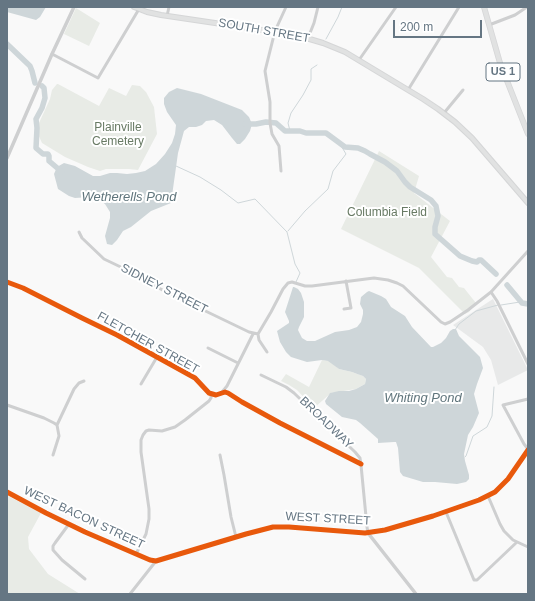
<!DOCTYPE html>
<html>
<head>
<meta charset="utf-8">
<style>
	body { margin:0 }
	#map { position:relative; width:535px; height:601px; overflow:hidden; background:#f9f9f9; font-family:Arial,sans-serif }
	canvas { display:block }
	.frame { position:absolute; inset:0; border:8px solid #657683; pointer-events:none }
	.scale { position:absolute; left:393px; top:20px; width:89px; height:18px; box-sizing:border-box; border:2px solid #657683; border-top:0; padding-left:5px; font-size:12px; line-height:14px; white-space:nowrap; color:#657683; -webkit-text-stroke:3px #fff; paint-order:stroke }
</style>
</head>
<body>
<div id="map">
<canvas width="535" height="601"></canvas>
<div class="frame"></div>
<div class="scale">200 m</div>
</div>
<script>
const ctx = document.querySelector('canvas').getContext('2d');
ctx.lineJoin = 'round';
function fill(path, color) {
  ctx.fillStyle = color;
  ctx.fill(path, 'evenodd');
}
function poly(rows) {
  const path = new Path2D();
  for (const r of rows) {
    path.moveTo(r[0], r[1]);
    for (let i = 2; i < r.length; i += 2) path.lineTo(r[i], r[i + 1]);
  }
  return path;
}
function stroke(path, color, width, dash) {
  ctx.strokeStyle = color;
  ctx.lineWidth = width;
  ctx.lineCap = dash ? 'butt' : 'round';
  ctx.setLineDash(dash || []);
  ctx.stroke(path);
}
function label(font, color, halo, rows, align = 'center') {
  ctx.font = font + ' Arial,sans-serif';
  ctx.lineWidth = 4;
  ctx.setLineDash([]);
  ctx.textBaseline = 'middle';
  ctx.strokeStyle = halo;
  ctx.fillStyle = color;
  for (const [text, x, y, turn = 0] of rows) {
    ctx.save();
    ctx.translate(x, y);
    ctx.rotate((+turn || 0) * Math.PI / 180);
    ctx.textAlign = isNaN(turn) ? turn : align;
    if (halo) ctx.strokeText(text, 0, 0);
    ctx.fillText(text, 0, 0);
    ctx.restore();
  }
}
fill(poly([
	[493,299,528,370,498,385,491,360,483,347,453,325]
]), '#e8e9e9');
fill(poly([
	[76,8,100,23,89,46,64,34],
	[57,84,58,84,99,106,109,88,126,96,132,85,140,86,146,92,154,107,157,134,138,170,129,169,106,169,100,171,88,167,65,157,42,143,38,134,39,123,50,99,52,90],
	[379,151,419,176,414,193,450,221,431,257,447,277,452,278,459,287,464,288,476,303,469,312,465,314,419,268,341,229],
	[322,360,330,361,339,369,352,372,363,376,366,379,365,384,356,389,331,393,314,408,297,390,289,385,281,381,286,374,309,387],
	[8,496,41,513,28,537,29,549,48,574,80,594,7,594,7,497]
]), '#e8ebe6');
fill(poly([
	[7,7,46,7,40,17,36,20,7,12],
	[177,88,201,94,242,110,249,117,252,124,250,131,245,139,240,144,237,144,232,138,222,125,214,120,206,121,202,125,196,127,189,127,184,131,178,153,171,203,151,211,131,227,123,231,117,240,112,245,107,244,105,236,110,218,110,212,105,204,98,199,90,197,75,198,69,196,58,189,54,174,57,167,64,163,75,166,93,176,100,176,110,173,117,173,127,174,136,173,145,171,156,164,165,154,172,143,175,134,176,125,167,112,164,104,164,98,169,92],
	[293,287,294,287,298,289,301,293,304,302,304,317,299,327,298,330,302,338,307,341,315,341,335,332,349,330,357,327,361,322,363,314,363,310,360,304,361,297,367,292,369,291,381,296,386,299,391,307,405,316,412,327,431,347,433,347,441,343,446,338,450,331,453,329,456,329,459,336,480,357,483,368,477,384,474,394,479,413,473,427,468,435,464,454,465,461,469,475,469,479,466,482,457,484,435,482,423,482,403,476,400,472,398,448,396,442,394,442,378,443,378,439,360,423,356,420,342,417,326,404,325,401,330,393,339,391,349,391,356,389,365,384,366,379,363,376,360,375,352,372,339,369,328,361,322,360,307,362,291,357,286,352,280,342,277,331,289,323,289,321,285,312]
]), '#ced6d9');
stroke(poly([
	[326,39,338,17,342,7],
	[290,131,288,123,291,113,303,95,311,80,311,69,317,65],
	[176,166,200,177,221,190,238,203,255,199,287,232,295,264,300,273,296,282],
	[288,231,305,211,328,189,333,171,346,154,340,144],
	[501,305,520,302],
	[455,330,459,324,476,311,498,305],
	[465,457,466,456,473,436,487,427,492,416,494,387]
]), '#ced6d9', 1);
stroke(poly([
	[7,44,30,66,32,71,35,83],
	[42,86,44,88,45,98,42,108,36,119,37,128,36,148,43,154,48,154,49,156,49,161,62,172],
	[245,124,256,124,266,122,276,123,285,131,300,131,306,133,326,133,345,147,358,148,365,151,370,154,385,162,397,171,405,182,410,187,431,200,436,206,438,216,435,227,435,234,460,256,472,261,477,262,479,260,481,260,496,274],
	[507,285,522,303,528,304]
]), '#ced6d9', 5.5);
const secondary = poly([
	[134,7,147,12,161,15,296,35,323,43,345,52,423,99,438,109,455,122,472,138,528,203]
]);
const primary = poly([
	[484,7,500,63,528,134]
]);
stroke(secondary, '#d5d6d7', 6);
stroke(primary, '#d5d6d7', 6);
stroke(poly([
	[167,16,169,7],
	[489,25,515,15,527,7],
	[308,38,314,23,318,7],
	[52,54,98,78,139,9],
	[359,60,396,7],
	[408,90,459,7],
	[444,113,463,90],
	[281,171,279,146,272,134,270,123,270,102,265,71,275,31,286,7],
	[79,232,82,238,104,259,127,270,166,292,249,332,258,334],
	[7,282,23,288,82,318,117,335,195,378,209,393,216,395,225,392,228,393,242,402,280,423,361,464],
	[491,292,497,301,528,364],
	[344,309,351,308,346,281],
	[208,348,238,363],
	[267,352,259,340,258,334,271,312,283,289,288,283,292,282,305,286,312,286,366,279,374,278,388,280,397,283,403,286,441,322,445,324,450,322,468,310,491,292,528,251],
	[261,375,286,387,294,393,355,452,360,458,361,465,367,527,368,533],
	[141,384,157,357],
	[222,392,227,386,253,334],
	[528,399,503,405,524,444,528,449],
	[7,405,44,418,54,423,57,425],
	[57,425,74,389,79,383,84,381],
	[53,455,59,436,57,425],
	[220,455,224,475,231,517,236,537],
	[488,496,500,524,504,531,513,540,528,547],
	[446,512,474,580,477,580,517,542],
	[69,524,55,543,53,546,53,550,62,560,85,579],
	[136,554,146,534,149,519,149,509,141,452,141,440,143,435,146,431,149,430,162,431,175,427,185,420,209,401,211,398,211,394],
	[130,594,156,561]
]), '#cecfd0', 3);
stroke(poly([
	[7,158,52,54,74,7],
	[7,492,46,513,85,532,150,560,156,561,246,534,273,527,289,527,365,533,385,530,433,516,479,500,495,492,508,479,528,450],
	[368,533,416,594]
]), '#cecfd0', 3.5);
stroke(secondary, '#e1e2e2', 4);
stroke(primary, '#e1e2e2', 4.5);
stroke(poly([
	[7,282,23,288,82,318,117,335,195,378,209,393,216,395,225,392,228,393,242,402,280,423,361,464],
	[7,492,46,513,85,532,150,560,156,561,246,534,273,527,289,527,365,533,385,530,433,516,479,500,495,492,508,479,528,450]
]), '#e8590c', 5);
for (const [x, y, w] of [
	[503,72,34]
]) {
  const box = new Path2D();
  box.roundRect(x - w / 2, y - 9, w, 18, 3);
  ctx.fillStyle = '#fff';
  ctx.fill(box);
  stroke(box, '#657683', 1);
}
label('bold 11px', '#657683', null, [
	["US 1",503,72]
]);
label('12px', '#657683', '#fff', [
	["SOUTH STREET",264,31,10],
	["SIDNEY STREET",164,289,27],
	["FLETCHER STREET",148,343,29],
	["BROADWAY",326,423,44],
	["WEST BACON STREET",84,518,25],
	["WEST STREET",328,519,3]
]);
label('12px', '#687a64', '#fff', [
	["Plainville",118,128],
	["Cemetery",118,142],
	["Columbia Field",387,213]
]);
label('italic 13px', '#60757c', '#fff', [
	["Wetherells Pond",129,197],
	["Whiting Pond",423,398]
]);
</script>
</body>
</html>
